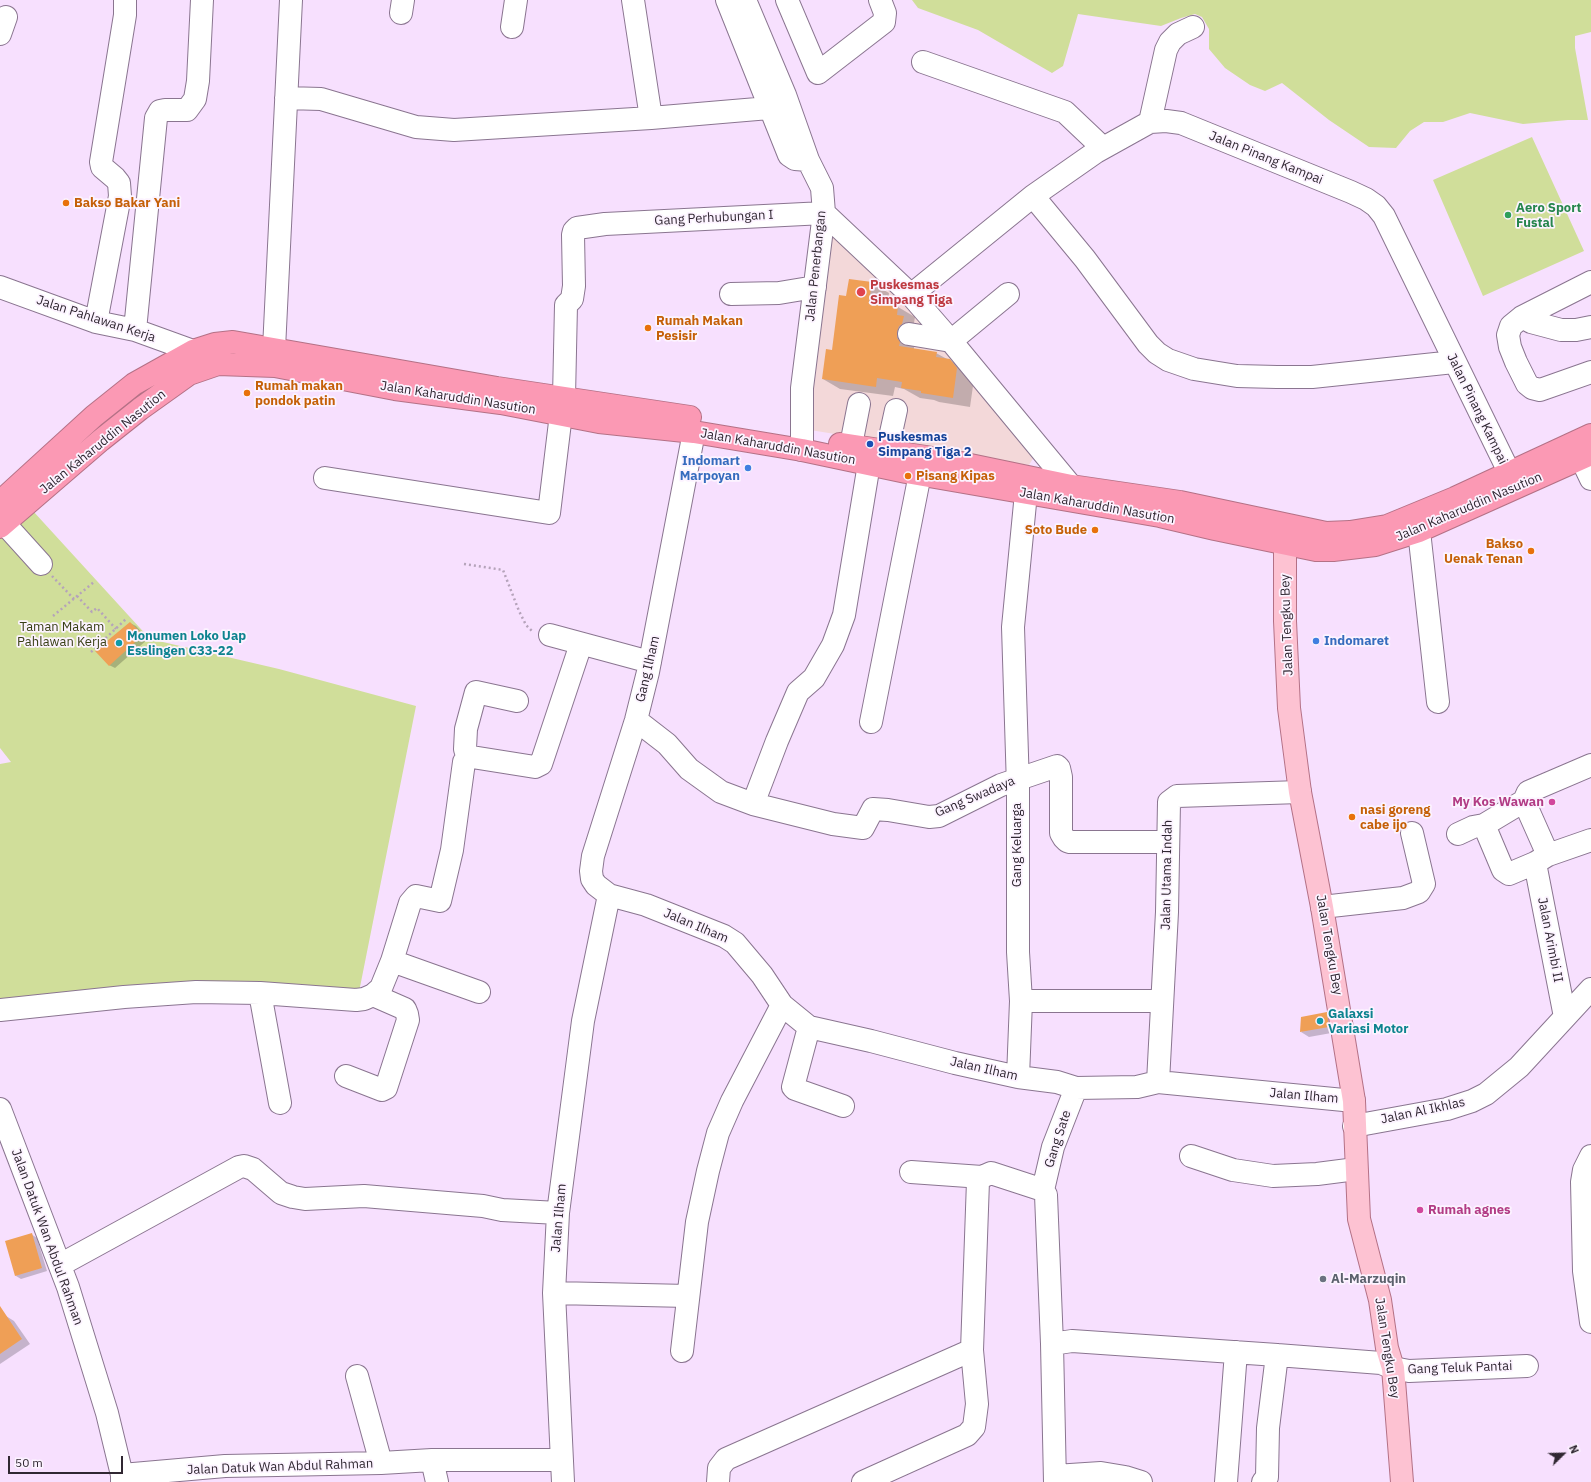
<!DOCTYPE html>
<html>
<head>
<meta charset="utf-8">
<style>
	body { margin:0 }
	#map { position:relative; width:1591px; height:1482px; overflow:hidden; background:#f7e0fe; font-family:"IBM Plex Sans",sans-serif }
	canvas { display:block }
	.north { position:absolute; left:1543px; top:1434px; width:40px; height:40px; -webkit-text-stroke:3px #fcf3ff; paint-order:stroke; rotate:67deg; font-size:11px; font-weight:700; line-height:16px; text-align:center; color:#302732 }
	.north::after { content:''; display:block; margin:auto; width:14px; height:18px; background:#302732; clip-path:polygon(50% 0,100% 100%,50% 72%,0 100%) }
	.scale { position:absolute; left:8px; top:1456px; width:115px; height:18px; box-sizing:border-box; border:2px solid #302732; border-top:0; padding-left:5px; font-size:12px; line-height:14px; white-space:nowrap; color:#302732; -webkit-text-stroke:3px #fcf3ff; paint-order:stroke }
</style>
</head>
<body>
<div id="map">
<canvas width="1591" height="1482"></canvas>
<div class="north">N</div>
<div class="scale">50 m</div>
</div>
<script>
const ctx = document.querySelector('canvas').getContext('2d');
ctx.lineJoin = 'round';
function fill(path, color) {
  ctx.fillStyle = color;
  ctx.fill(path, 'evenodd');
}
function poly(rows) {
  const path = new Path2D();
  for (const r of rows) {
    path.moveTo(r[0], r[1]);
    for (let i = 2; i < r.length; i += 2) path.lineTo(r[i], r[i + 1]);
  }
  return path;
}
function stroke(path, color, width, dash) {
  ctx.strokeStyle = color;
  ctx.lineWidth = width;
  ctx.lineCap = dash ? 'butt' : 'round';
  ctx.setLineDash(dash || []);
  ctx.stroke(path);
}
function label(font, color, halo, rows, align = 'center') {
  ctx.font = font + ' "IBM Plex Sans",sans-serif';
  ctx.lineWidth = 3.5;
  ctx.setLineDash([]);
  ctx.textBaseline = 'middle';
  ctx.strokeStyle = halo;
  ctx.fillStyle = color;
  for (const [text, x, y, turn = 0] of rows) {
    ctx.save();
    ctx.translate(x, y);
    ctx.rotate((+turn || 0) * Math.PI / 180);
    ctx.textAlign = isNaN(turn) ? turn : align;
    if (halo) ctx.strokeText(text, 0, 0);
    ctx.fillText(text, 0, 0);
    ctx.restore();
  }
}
fill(poly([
	[844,226,1034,457,1029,465,810,430,807,391,828,231]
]), '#f3d8d9');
fill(poly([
	[912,0,1591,0,1591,32,1575,36,1575,48,1588,120,1568,120,1523,124,1470,113,1443,122,1424,122,1410,131,1396,148,1369,147,1329,120,1282,83,1265,91,1250,85,1225,68,1209,49,1209,29,1202,17,1195,14,1181,18,1161,26,1078,14,1063,66,1052,73,978,30,918,8],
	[1532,137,1584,251,1483,296,1433,180],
	[33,511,150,639,279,669,416,706,359,992,0,1002,0,764,11,762,0,748,0,538]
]), '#d0de9a');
fill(poly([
	[871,283,889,293,887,306,898,307,915,317,914,323,921,327,914,343,914,349,936,353,967,370,974,379,970,407,939,402,934,400,920,398,904,389,895,387,893,396,840,389,823,379,833,351,847,298],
	[130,623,136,626,148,639,115,668,109,665],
	[1327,1013,1335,1018,1337,1032,1309,1037,1301,1032],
	[31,1234,37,1238,47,1271,21,1279,16,1276],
	[6,1316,14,1321,30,1344,0,1364,0,1320]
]), '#0003');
fill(poly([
	[849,279,872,282,869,302,898,306,897,315,904,316,902,324,899,326,897,332,897,338,900,342,899,346,937,352,936,357,950,359,957,368,953,398,921,393,921,391,901,388,902,382,877,378,876,387,822,379,826,349,832,350,839,295,846,296],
	[130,622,143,635,109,666,95,651],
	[1327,1012,1329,1027,1300,1032,1301,1017],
	[32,1233,42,1268,15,1276,5,1241],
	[0,1306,22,1339,0,1354]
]), '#ef9f56');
const minor = poly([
	[633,0,651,118],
	[727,0,789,155,795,159,808,160],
	[745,0,785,95,808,160,822,188,824,213,802,388,802,450],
	[787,0,818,73,884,22,885,13,880,0],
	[401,13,403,0],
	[512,27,516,0],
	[0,34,6,17],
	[923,62,1065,112,1103,148],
	[286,98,321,99,416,127,454,130,651,118,769,108],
	[1150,122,1166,50,1170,42,1178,34,1193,27],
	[1033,196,1085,259,1148,344,1157,353,1168,360,1194,369,1237,376,1277,377,1312,377,1454,362],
	[1591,282,1522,317,1511,326,1508,335,1510,347,1516,362,1527,384,1532,388,1540,390,1591,372],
	[0,287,96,322,135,330,193,351,201,364],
	[731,294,779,293,815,287],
	[911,295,1033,196,1096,152,1150,122,1166,121,1181,123,1351,192,1366,199,1376,206,1384,216,1509,472],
	[1522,317,1531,322,1561,330,1576,330,1591,327],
	[96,322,120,196,119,183,115,178,102,167,101,162,125,15,125,0],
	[135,330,156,118,160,111,165,110,187,110,195,99,198,81,202,0],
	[909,334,951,341,1008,294],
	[274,349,291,0],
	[564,397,566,305,572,299,574,286,573,235,574,231,577,228,605,224,824,213,911,295,951,341,1071,486,1070,499],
	[694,432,648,672,636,720,593,856,591,871,592,879,596,885,609,895,646,905,724,936,735,943,762,975,782,1005,809,1027,871,1041,955,1063,1018,1077,1057,1082,1076,1088,1137,1087,1158,1082,1354,1101],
	[851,445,859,404],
	[887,451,896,410],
	[1581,458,1591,479],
	[325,478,549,513,561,414],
	[4,523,41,564],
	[1419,531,1438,702],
	[550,635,650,662],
	[636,720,667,744,689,769,721,792,753,804,833,824,863,828,873,809,888,810,929,817,939,816,1001,785,1057,766,1059,768,1061,777,1061,833,1064,838,1067,841,1070,842,1168,842],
	[871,722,920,474],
	[468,759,465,749,466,729,476,692,517,701],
	[1524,801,1548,855],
	[753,804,777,741,798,692,814,678,833,645,844,615,869,464],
	[1484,825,1503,870,1509,874,1535,863,1548,855,1591,840],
	[1458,834,1473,827,1484,825,1524,801,1528,792,1591,765],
	[1535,863,1565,1017],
	[1322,907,1403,898,1419,892,1424,884,1412,833],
	[392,961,479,992],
	[260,993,280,1103],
	[1021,1001,1161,1001],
	[0,1010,124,997,196,992,260,993,356,1000,364,999,373,995,381,988,392,961,410,903,416,896,440,901,452,850,464,762,472,757,535,767,541,764,581,644],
	[809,1027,793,1087,795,1089,843,1106],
	[346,1076,382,1090,386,1088,408,1020,407,1014,405,1009,373,995],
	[1018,1077,1021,1001,1018,952,1018,787,1013,627,1026,493],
	[1158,1082,1167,912,1169,802,1177,796,1300,792],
	[0,1109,68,1287,107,1413,122,1475,122,1482],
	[1354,1126,1447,1109,1472,1101,1486,1094,1519,1067,1591,989],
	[1191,1156,1233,1170,1273,1176,1317,1174,1356,1169],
	[1591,1156,1584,1170,1582,1182,1584,1271,1591,1322],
	[911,1172,982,1177],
	[1043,1190,1053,1147,1076,1088],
	[60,1265,239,1167,244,1166,253,1169,281,1193,293,1197,305,1199,364,1196,483,1206,502,1210,558,1213],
	[554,1293,688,1296],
	[1052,1344,1072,1341,1277,1355,1381,1363,1393,1368,1409,1371,1527,1366],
	[682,1351,697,1222,708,1171,718,1133,732,1101,782,1005],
	[357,1376,381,1463],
	[432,1460,437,1482],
	[122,1475,225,1466,381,1463,432,1460,561,1460],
	[1055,1476,1101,1473,1125,1477,1141,1482],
	[563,1482,554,1293,558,1213,583,1021,609,895],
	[718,1482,719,1468,726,1459,972,1350],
	[863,1482,967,1435,974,1427,977,1404,972,1350,978,1181,982,1177,991,1173,1043,1190,1046,1195,1052,1344,1055,1482],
	[1226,1482,1236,1352],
	[1263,1482,1267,1477,1268,1428,1277,1355]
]);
const major = poly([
	[1287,526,1285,543,1285,621,1289,708,1300,792,1322,907,1354,1101,1359,1219,1380,1300,1387,1348,1393,1368,1402,1482]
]);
const highway = poly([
	[840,444,946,460,1071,486,1180,502,1326,533,1350,532,1387,526,1455,498,1591,435],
	[0,502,94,416,134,384,193,351,215,344,233,342,497,388,690,417],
	[0,527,101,440,140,409,189,374,218,364,275,366,395,389,501,403,599,422,694,432,802,450,906,472,1160,516,1215,529,1316,550,1333,550,1375,545,1419,531,1591,454]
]);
stroke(minor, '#8a7590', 24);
stroke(major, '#b47186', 24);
stroke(highway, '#b47186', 24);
stroke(poly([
	[464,564,503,570,519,611,526,625,532,631],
	[52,576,74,599],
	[77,596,92,612,97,608,116,629],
	[53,616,94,582],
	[91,652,127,618]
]), '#b5a3ba', 2.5, [2, 3]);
stroke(minor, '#fff', 22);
stroke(major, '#fdc2d2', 22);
stroke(highway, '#fb99b4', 22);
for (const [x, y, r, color] of [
	[66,203,4,"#e8710a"],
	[1508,215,4,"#2e9e5b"],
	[861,292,5,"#e0444e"],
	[648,328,4,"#e8710a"],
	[247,393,4,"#e8710a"],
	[870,444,4,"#1a4fb4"],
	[748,468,4,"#3f7fe0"],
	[908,476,4,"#e8710a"],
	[1095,530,4,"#e8710a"],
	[1531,551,4,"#e8710a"],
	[1316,641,4,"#3f7fe0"],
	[119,643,4,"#0f9aa8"],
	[1552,802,4,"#d1479c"],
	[1352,817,4,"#e8710a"],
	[1320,1021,4,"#0f9aa8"],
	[1420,1210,4,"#d1479c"],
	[1323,1279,4,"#6b7280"]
]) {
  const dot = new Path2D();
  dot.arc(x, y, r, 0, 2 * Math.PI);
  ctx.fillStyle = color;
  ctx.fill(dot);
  stroke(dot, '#fcf3ff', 1.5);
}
label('13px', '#302732', '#fcf3ff', [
	["Jalan Pinang Kampai",1266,158,22],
	["Gang Perhubungan I",714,218,-3],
	["Jalan Penerbangan",816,266,-84],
	["Jalan Pahlawan Kerja",96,319,18],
	["Jalan Kaharuddin Nasution",458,398,9],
	["Jalan Pinang Kampai",1477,409,64],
	["Jalan Kaharuddin Nasution",103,442,-39],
	["Jalan Kaharuddin Nasution",778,447,10],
	["Jalan Kaharuddin Nasution",1097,506,10],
	["Jalan Kaharuddin Nasution",1469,507,-23],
	["Jalan Tengku Bey",1287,625,-92],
	["Gang Ilham",648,669,-77],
	["Gang Swadaya",975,797,-23],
	["Gang Keluarga",1017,845,-90],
	["Jalan Utama Indah",1167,875,-89],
	["Jalan Ilham",696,926,23],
	["Jalan Arimbi II",1550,940,79],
	["Jalan Tengku Bey",1329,945,80],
	["Jalan Ilham",984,1069,13],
	["Jalan Ilham",1304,1096,5],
	["Jalan Al Ikhlas",1423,1111,-12],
	["Gang Sate",1058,1139,-72],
	["Jalan Ilham",559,1218,-85],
	["Jalan Datuk Wan Abdul Rahman",47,1237,70],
	["Jalan Tengku Bey",1387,1348,81],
	["Gang Teluk Pantai",1460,1368,-2],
	["Jalan Datuk Wan Abdul Rahman",280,1467,-2]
]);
label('bold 13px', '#c56008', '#fcf3ff', [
	["Bakso Bakar Yani",74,203],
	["Rumah Makan",656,321],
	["Pesisir",656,336],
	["Rumah makan",255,386],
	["pondok patin",255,401],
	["Pisang Kipas",916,476],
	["Soto Bude",1087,530,"right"],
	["Bakso",1523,544,"right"],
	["Uenak Tenan",1523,559,"right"],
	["nasi goreng",1360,810],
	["cabe ijo",1360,825]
], 'left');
label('bold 13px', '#27864d', '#fcf3ff', [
	["Aero Sport",1516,208],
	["Fustal",1516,223]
], 'left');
label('bold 13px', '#be3a42', '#fcf3ff', [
	["Puskesmas",870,285],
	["Simpang Tiga",870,300]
], 'left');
label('bold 13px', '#164399', '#fcf3ff', [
	["Puskesmas",878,437],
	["Simpang Tiga 2",878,452]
], 'left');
label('bold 13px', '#366cbe', '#fcf3ff', [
	["Indomart",740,461],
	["Marpoyan",740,476],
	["Indomaret",1324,641,"left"]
], 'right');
label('13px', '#383f14', '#fcf3ff', [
	["Taman Makam",62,627],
	["Pahlawan Kerja",62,642]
]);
label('bold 13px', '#0d838f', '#fcf3ff', [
	["Monumen Loko Uap",127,636],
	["Esslingen C33-22",127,651],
	["Galaxsi",1328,1014],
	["Variasi Motor",1328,1029]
], 'left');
label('bold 13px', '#b23c85', '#fcf3ff', [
	["My Kos Wawan",1544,802],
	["Rumah agnes",1428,1210,"left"]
], 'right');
label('bold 13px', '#5b616d', '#fcf3ff', [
	["Al-Marzuqin",1331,1279]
], 'left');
</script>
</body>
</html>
